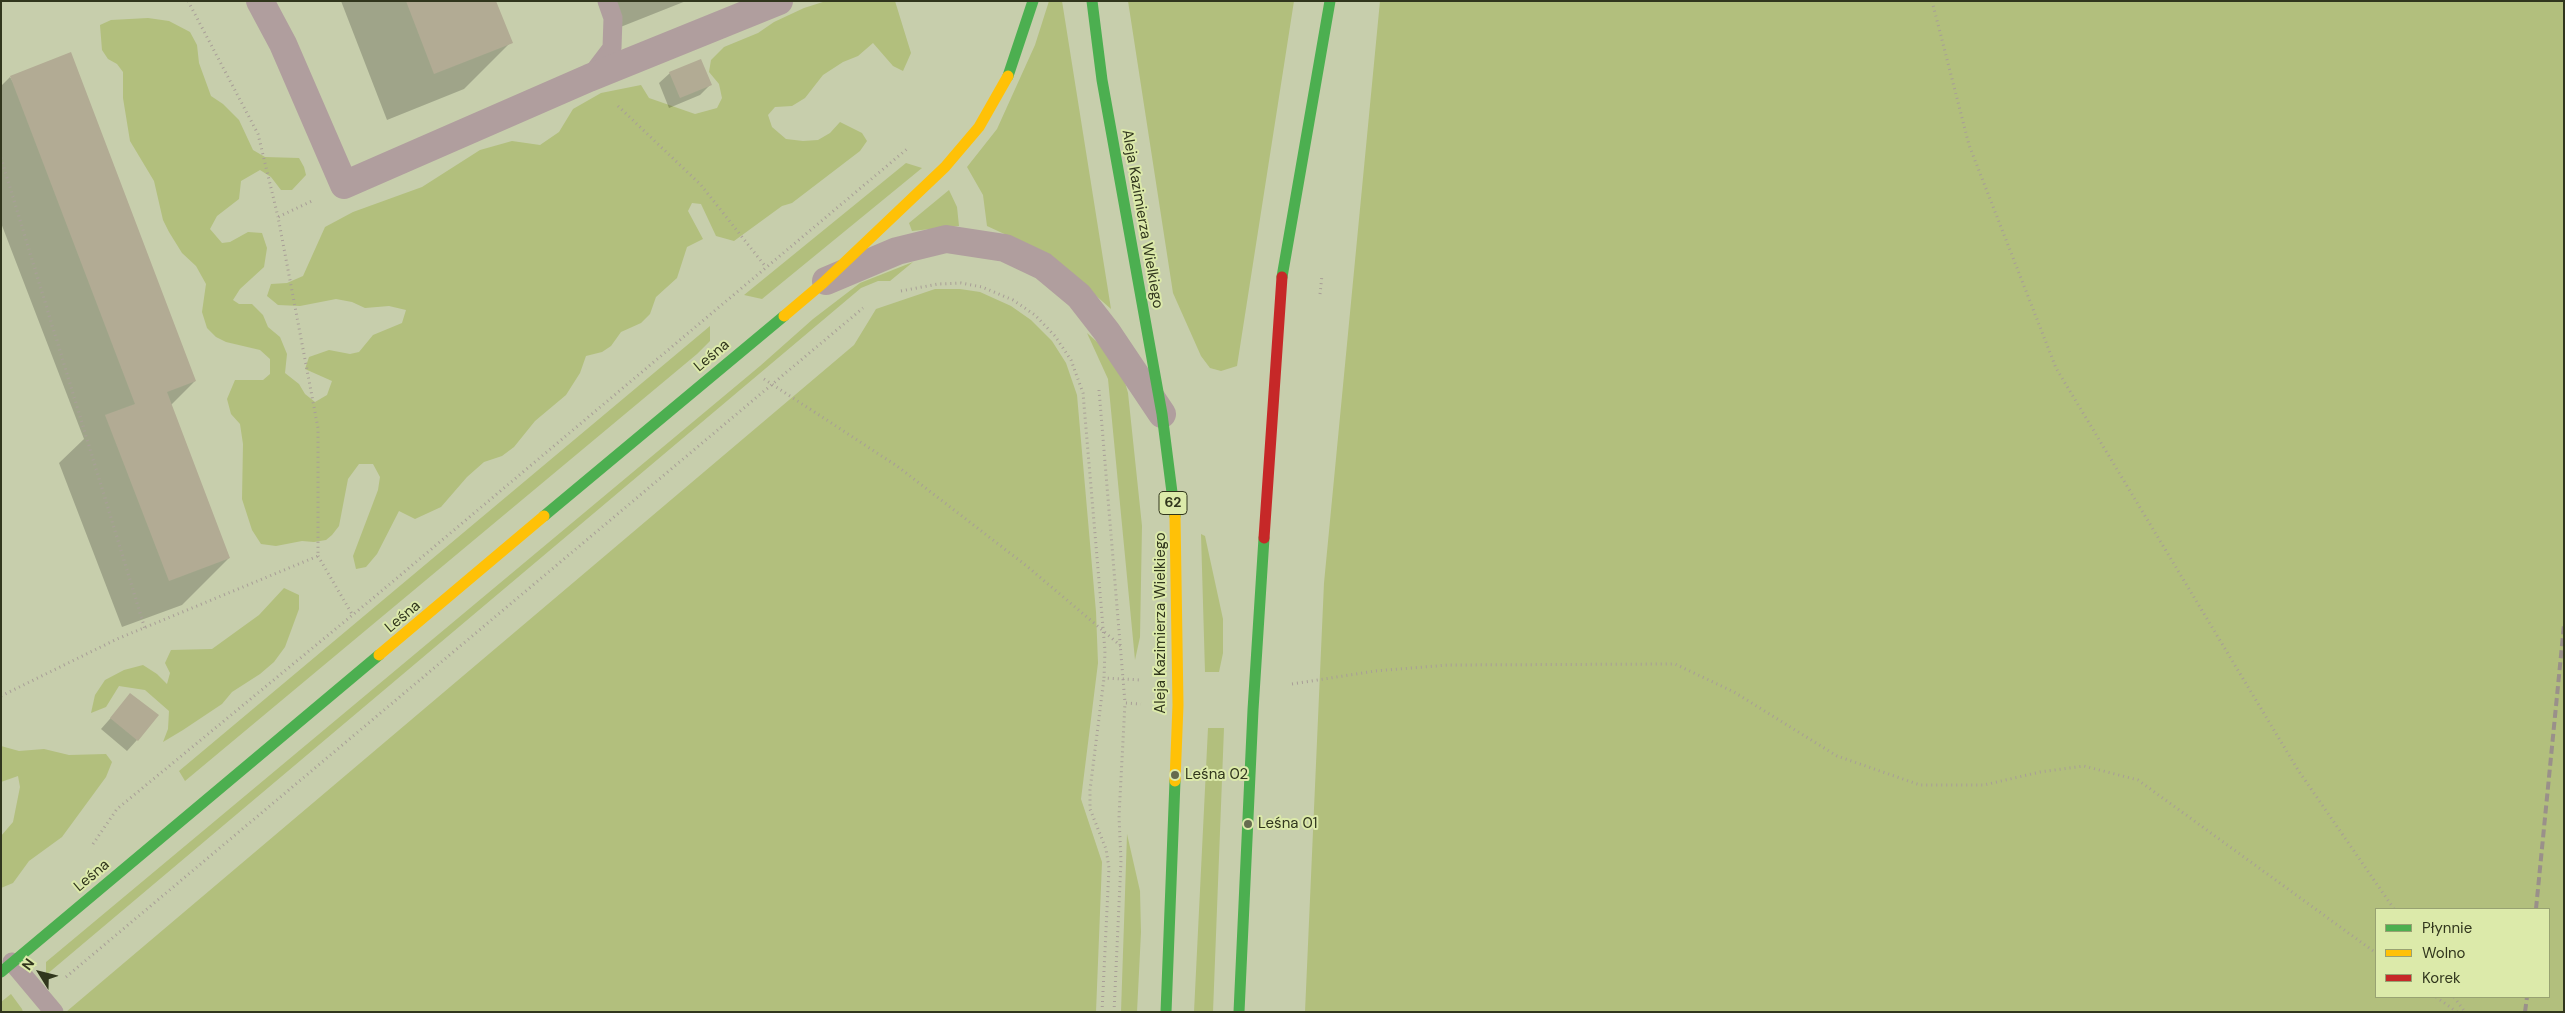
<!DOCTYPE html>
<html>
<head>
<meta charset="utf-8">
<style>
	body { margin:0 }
	#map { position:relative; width:2565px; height:1013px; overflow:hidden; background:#c7ceac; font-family:"DM Sans",sans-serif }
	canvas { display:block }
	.frame { position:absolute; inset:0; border:2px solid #31361d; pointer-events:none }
	.legend { position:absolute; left:2375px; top:908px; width:175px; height:90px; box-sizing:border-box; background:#dceaaa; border:1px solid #98a272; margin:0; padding:6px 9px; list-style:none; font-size:15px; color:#31361d }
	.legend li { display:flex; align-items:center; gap:10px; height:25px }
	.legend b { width:25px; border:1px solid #98a272 }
	.north { position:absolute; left:15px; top:948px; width:50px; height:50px; -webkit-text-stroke:4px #dceaaa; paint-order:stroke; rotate:306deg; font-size:14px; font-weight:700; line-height:20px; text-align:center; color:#31361d }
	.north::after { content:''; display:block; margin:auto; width:18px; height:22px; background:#31361d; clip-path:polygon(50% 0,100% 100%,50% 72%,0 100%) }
</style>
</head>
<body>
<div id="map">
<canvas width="2565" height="1013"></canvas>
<div class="frame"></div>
<ul class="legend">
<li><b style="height:6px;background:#4caf50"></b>Płynnie</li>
<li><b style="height:6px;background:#ffc107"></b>Wolno</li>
<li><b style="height:6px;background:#c62828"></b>Korek</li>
</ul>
<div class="north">N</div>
</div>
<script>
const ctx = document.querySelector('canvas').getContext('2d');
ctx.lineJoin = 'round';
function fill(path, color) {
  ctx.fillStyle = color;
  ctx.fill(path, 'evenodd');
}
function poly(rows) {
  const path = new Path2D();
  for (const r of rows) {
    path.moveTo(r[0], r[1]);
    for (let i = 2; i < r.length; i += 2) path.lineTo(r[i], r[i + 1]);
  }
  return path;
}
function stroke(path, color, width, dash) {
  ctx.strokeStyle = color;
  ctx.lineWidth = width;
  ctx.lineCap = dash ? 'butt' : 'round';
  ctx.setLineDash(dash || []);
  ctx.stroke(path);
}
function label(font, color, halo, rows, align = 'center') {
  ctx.font = font + ' "DM Sans",sans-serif';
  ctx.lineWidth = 4;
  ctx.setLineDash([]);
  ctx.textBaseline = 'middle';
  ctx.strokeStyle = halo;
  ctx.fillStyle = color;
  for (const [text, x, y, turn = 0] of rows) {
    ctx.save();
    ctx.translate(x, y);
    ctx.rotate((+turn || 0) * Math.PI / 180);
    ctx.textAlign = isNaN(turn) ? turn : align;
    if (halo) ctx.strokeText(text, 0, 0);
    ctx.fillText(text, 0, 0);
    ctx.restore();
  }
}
fill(poly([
	[826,1,895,1,911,53,903,71,893,66,873,43,858,56,843,62,823,75,805,98,792,106,775,107,768,115,772,127,786,139,803,141,818,140,830,133,840,122,862,133,867,141,860,151,792,203,782,206,734,241,716,236,701,204,692,203,688,211,703,239,687,247,677,278,656,297,650,314,641,323,621,332,611,346,602,352,586,356,580,373,566,395,535,421,514,447,502,456,484,462,467,477,441,507,415,519,399,511,377,554,366,567,356,569,353,556,378,490,380,477,373,464,359,464,348,479,339,526,332,535,326,540,314,542,302,541,276,546,261,544,252,530,242,499,243,444,240,424,231,414,227,399,235,380,263,380,270,374,270,359,260,350,226,342,216,337,207,328,202,312,206,284,196,266,182,253,169,232,163,220,154,181,130,141,123,98,123,72,117,64,108,59,102,50,100,25,111,20,148,18,169,21,190,32,197,45,199,63,211,96,223,104,239,120,253,150,265,157,299,158,304,167,306,175,292,190,281,190,271,177,260,170,241,181,239,199,217,216,210,229,222,243,230,242,248,232,262,233,267,248,264,267,240,289,233,300,239,304,252,304,263,315,268,327,280,337,287,354,285,373,299,384,305,394,315,402,327,395,332,381,305,369,309,357,329,350,350,354,359,352,373,335,402,323,406,310,389,306,365,308,352,302,336,299,300,306,278,305,267,296,271,284,287,283,303,276,325,227,353,212,422,187,480,150,512,141,540,145,559,132,573,109,601,93,641,85,649,98,695,114,717,108,722,98,719,84,709,72,711,60,724,47,758,33,774,22,804,8],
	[1049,1,1062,1,1111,309,1050,255,987,226,983,195,967,167,997,129,1035,45],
	[1128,1,1294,1,1237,366,1221,371,1210,368,1201,356,1173,293],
	[1380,1,2564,1,2564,1012,1305,1012,1324,583],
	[2376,909,2549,909,2549,997,2376,997],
	[906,163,922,168,762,299,744,295],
	[949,190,957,207,959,226,912,231,909,223],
	[913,262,890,281,878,281,861,288,46,975,46,962,760,366,813,319,860,283],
	[935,289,960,289,980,292,1011,306,1031,320,1052,341,1066,363,1077,395,1096,612,1098,663,1081,799,1102,862,1096,1012,66,1012,854,345,876,309],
	[710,326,710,341,697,354,185,781,179,771],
	[1087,333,1119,361,1128,393,1142,526,1140,637,1135,660,1108,379],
	[1201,534,1205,536,1223,619,1223,653,1219,672,1205,672],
	[284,588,299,595,299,609,285,647,274,662,260,674,232,692,222,704,183,730,163,742,168,729,169,711,145,690,119,686,106,707,91,713,95,695,105,680,124,670,143,665,157,674,167,684,170,673,165,663,171,650,212,649,259,615],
	[1208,728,1224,728,1213,1012,1194,1012],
	[1,746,19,751,44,749,69,755,106,754,112,762,106,777,62,837,29,861,13,883,1,888,1,836,13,822,20,787,18,776,1,782],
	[1127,834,1140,891,1141,932,1137,1012,1121,1012],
	[11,994,22,1009,23,1012,1,1012,1,1002]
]), '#b2bf7d');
fill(poly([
	[341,1,495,1,511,42,464,89,387,120],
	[608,1,686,1,618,28],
	[670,73,711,84,700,95,669,108,659,83],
	[10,77,195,381,171,405,229,558,182,605,122,627,59,463,84,439,1,223,1,86],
	[131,695,137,740,127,751,101,729]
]), '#0003');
fill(poly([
	[406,1,496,1,513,43,434,74],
	[71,52,196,381,167,392,230,558,169,581,105,415,135,404,10,76],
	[701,59,712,85,680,98,669,72],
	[130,693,159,715,138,741,110,718]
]), '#b2ab94');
stroke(poly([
	[188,1,258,134,278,217],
	[1932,1,1969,145,2056,368,2298,770,2394,909],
	[618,106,701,185,765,266],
	[1,158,145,629],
	[901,291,938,284,961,283,982,287,1013,300,1035,315,1055,336,1071,360,1083,393,1105,651,1104,678,1141,680],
	[1320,294,1322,275],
	[764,379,897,466,1028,567,1121,646],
	[1099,390,1125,703,1141,704],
	[318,556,352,614],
	[1292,684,1375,671,1448,665,1675,664,1734,692,1837,756,1920,785,1984,785,2040,772,2084,766,2138,780,2376,953],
	[1,696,117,639,318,556,318,428,278,217,312,201],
	[93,844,117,809,372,599,907,149],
	[66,977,863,308],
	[2436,997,2457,1012],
	[2454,997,2465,1012],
	[1102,1012,1109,868,1106,849,1090,809,1090,790,1104,678],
	[1114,1012,1121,861,1119,816,1125,703]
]), '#a89e97', 3, [1, 4]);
stroke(poly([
	[590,77,612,48,613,18,607,1],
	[12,962,54,1012]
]), '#b09e9e', 19);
stroke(poly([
	[260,1,283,44,344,185,589,78,779,1],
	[826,281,897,251,946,239,1005,248,1043,266,1079,296,1107,332,1162,414]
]), '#b09e9e', 28);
stroke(poly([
	[1092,1,1102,80,1162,414,1175,516],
	[1008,76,1033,1],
	[1282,277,1330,1],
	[544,516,784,316],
	[1,972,379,655],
	[1166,1012,1175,781],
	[1239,1012,1253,710,1264,538]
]), '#4caf50', 11);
stroke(poly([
	[784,316,823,283,945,167,979,127,1008,76],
	[379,655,544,516],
	[1175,781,1178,705,1175,516]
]), '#ffc107', 11);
stroke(poly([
	[1264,538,1282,277]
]), '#c62828', 11);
stroke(poly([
	[2536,909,2564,625],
	[2525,1012,2527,997]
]), '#9a908a', 4, [8, 4]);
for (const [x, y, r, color] of [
	[1175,775,5,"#666b4f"],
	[1248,824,5,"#666b4f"]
]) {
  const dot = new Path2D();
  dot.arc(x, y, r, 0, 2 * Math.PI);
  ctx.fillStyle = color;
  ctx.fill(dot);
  stroke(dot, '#dceaaa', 2);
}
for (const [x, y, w] of [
	[1173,503,28]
]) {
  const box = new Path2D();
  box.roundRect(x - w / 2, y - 11.5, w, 23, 4);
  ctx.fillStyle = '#dceaaa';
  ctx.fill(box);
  stroke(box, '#31361d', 1);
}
label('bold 14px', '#31361d', null, [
	["62",1173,503]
]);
label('15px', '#31361d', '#dceaaa', [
	["Aleja Kazimierza Wielkiego",1142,219,80],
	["Leśna",712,356,-40],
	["Leśna",403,617,-40],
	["Aleja Kazimierza Wielkiego",1161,623,-90],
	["Leśna",92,876,-40]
]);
label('15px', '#31361d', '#dceaaa', [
	["Leśna 02",1185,775],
	["Leśna 01",1258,824]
], 'left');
</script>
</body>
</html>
